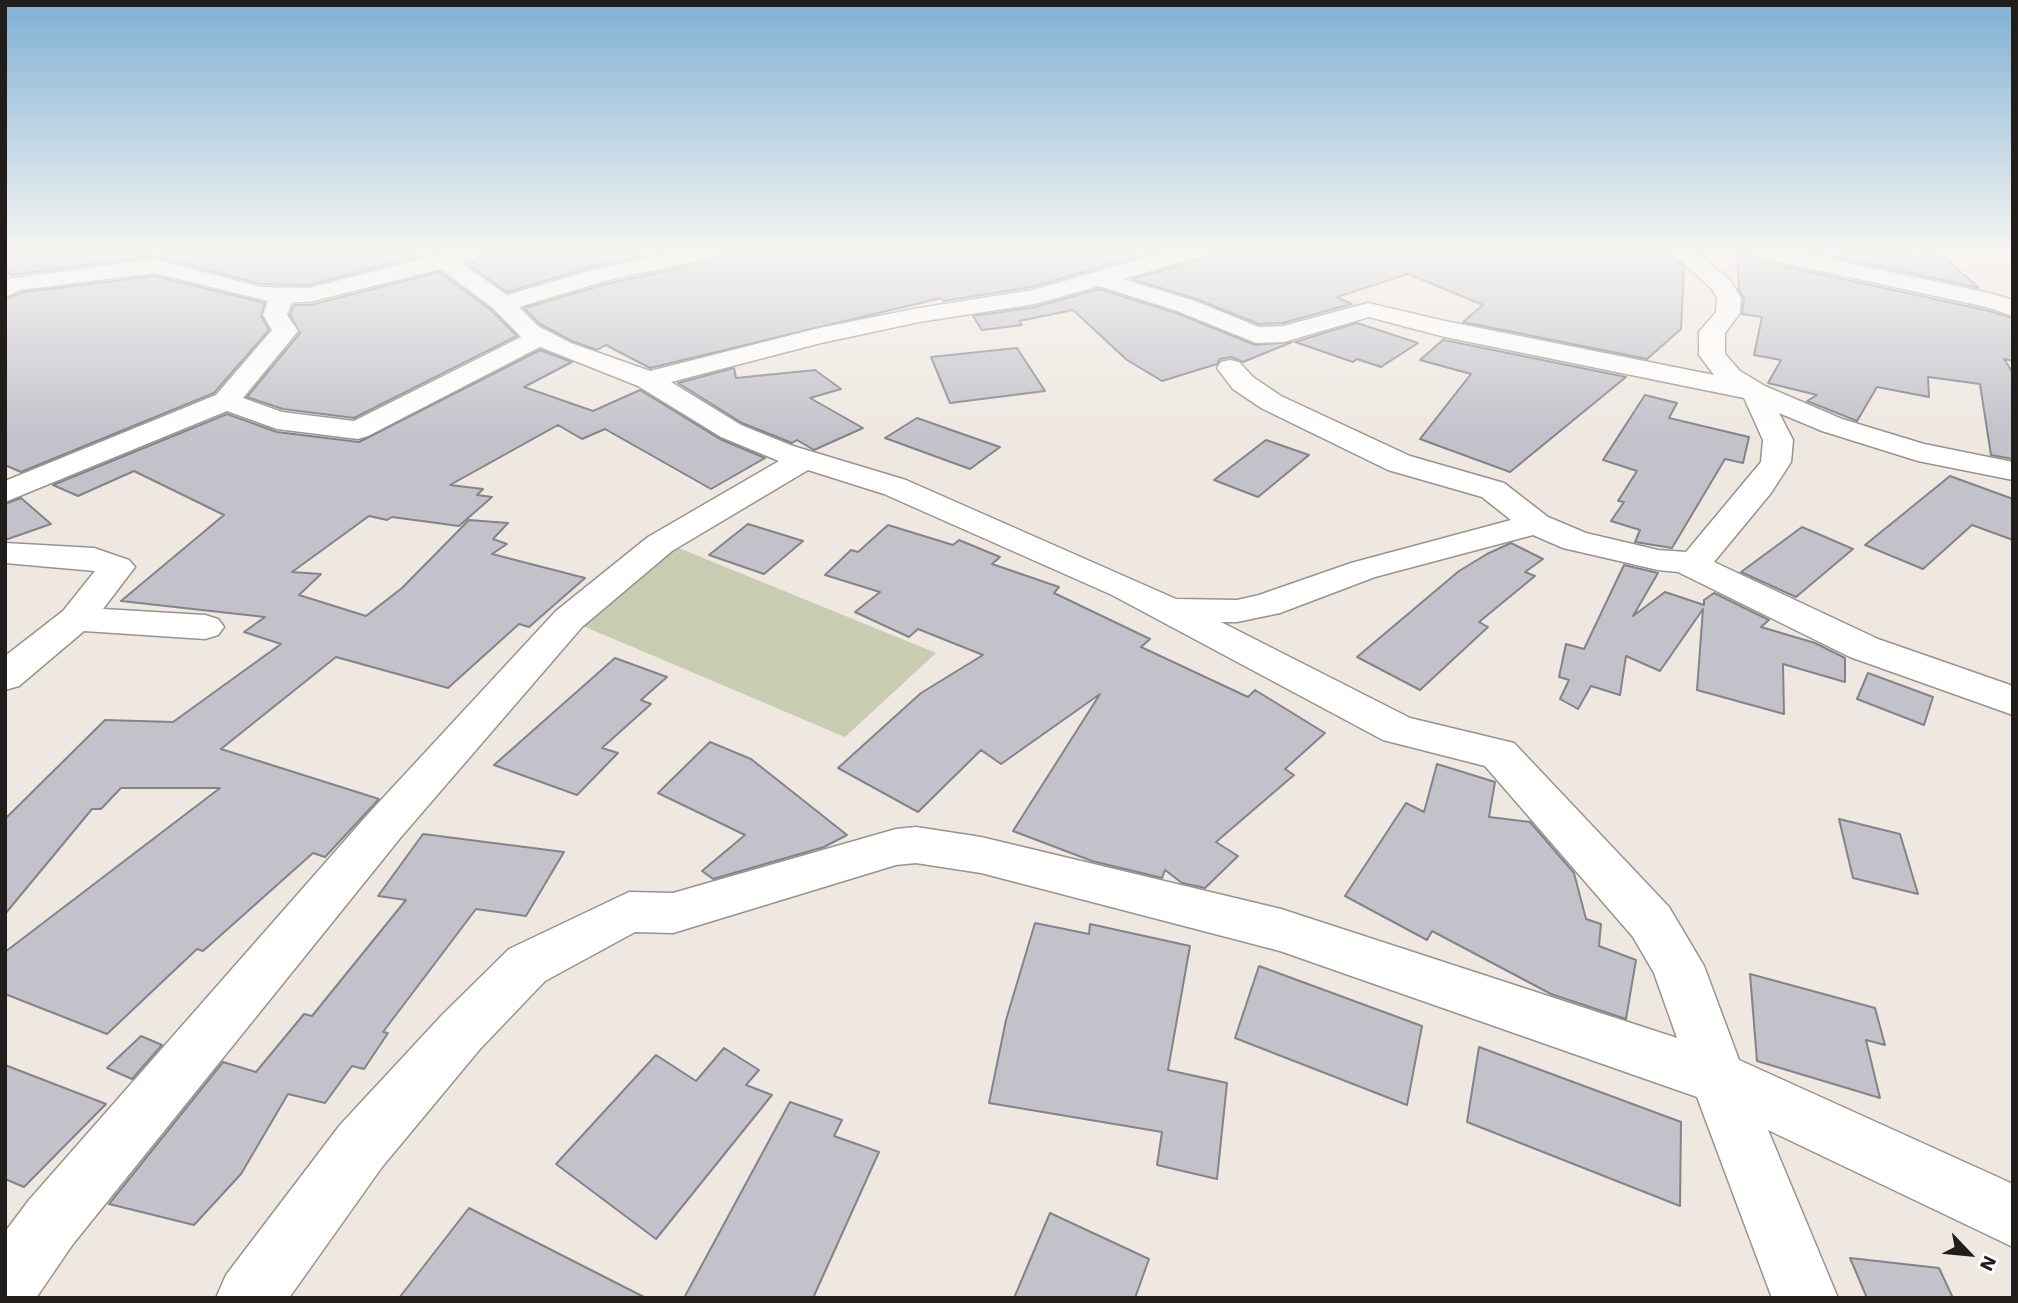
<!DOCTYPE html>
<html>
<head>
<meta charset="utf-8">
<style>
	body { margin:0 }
	#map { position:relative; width:2018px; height:1303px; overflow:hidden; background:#eee8e1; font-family:"Work Sans",sans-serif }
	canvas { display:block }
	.frame { position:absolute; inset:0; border:7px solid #201d1b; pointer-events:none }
	.north { position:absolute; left:1934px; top:1219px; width:70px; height:70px; -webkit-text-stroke:5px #fff; paint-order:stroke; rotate:116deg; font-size:19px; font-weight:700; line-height:28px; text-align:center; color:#201d1b }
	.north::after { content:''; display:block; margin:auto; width:24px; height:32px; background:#201d1b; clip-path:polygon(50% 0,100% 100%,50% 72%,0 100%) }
</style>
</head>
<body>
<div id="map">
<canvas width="2018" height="1303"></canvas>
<div class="frame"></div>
<div class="north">N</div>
</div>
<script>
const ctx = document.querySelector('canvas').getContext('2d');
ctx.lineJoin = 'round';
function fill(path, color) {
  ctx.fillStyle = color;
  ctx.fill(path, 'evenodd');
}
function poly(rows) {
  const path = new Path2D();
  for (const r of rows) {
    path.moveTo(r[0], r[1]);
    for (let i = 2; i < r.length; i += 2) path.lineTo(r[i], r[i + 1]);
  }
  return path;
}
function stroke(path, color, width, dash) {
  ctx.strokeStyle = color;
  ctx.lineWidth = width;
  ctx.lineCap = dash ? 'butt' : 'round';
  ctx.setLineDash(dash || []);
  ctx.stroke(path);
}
fill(poly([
	[674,546,936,653,845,737,576,623]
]), '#c8ccb0');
const building = poly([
	[5,251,440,251,309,285,261,284,154,256,11,275,5,269,5,251],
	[482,251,663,251,591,267,507,292,467,264,479,261,482,251],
	[723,251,1157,251,1032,287,943,301,941,298,650,368,606,345,597,350,572,341,540,324,524,308,606,284,719,259,723,251],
	[1207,251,1668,251,1684,267,1681,329,1647,359,1463,322,1483,305,1408,274,1337,297,1352,304,1283,323,1259,324,1196,299,1132,279,1203,259,1207,251],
	[1737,251,1747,251,1760,261,1985,310,2013,318,2013,361,2004,359,2013,373,2013,459,1991,455,1980,384,1928,377,1929,397,1877,387,1857,421,1807,401,1817,395,1768,383,1781,360,1754,355,1762,317,1742,314,1744,298,1739,290,1737,251],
	[1809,251,1898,251,1924,257,1928,251,1937,251,1979,288,1809,251],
	[440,272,492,311,517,336,354,418,283,409,247,397,300,333,290,315,294,305,310,305,440,272],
	[154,276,265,303,261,316,269,330,214,393,21,472,5,465,5,299,24,292,154,276],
	[1099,289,1176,313,1255,345,1292,342,1243,362,1231,357,1220,359,1217,364,1162,381,1127,360,1073,310,1019,321,1022,325,982,330,973,316,1035,307,1099,289],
	[1357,323,1418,343,1381,367,1357,359,1353,362,1295,342,1357,323],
	[1444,339,1444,340,1626,377,1510,472,1420,439,1471,374,1420,360,1444,339],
	[1017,348,1045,391,950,403,931,357,1017,348],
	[540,350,572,362,524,387,593,411,640,390,720,439,765,458,711,489,605,429,582,439,558,425,450,485,483,489,477,495,492,497,459,526,392,517,387,520,369,516,292,572,321,574,299,595,366,616,402,588,469,520,508,523,493,539,507,544,492,554,585,578,529,627,519,624,448,688,336,657,221,749,379,799,325,857,313,853,203,951,197,949,107,1034,5,994,5,952,220,788,121,788,101,809,92,809,5,914,5,819,105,720,173,722,281,644,244,632,265,617,121,601,224,515,134,471,78,496,53,485,227,414,277,432,359,442,540,350],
	[734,368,736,378,815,370,841,389,810,398,863,428,814,450,797,440,792,443,742,423,678,383,734,368],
	[1645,395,1677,403,1669,418,1749,437,1743,463,1725,459,1672,548,1635,542,1640,530,1611,521,1624,502,1618,501,1637,471,1603,460,1645,395],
	[917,418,974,438,1000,447,970,469,885,438,917,418],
	[1266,440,1309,455,1258,497,1214,480,1266,440],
	[1950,476,2013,499,2013,540,1972,525,1923,569,1865,545,1950,476],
	[21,498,51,524,5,540,5,504,21,498],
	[748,524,803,541,764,574,709,555,748,524],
	[888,525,953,545,959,540,1000,557,992,564,1059,587,1054,593,1150,639,1141,647,1248,697,1255,690,1325,733,1285,769,1294,775,1216,842,1238,856,1205,888,1182,883,1165,870,1162,878,1092,861,1013,831,1100,694,1001,764,981,750,918,812,838,768,921,693,983,655,918,629,909,637,855,612,880,592,825,575,851,550,858,552,888,525],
	[1802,527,1853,549,1796,597,1741,572,1802,527],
	[1511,543,1543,559,1525,572,1535,576,1479,622,1488,627,1420,690,1357,657,1459,571,1487,554,1511,543],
	[1624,565,1658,573,1633,616,1665,592,1704,605,1704,600,1714,593,1769,620,1761,627,1815,643,1845,658,1845,682,1783,664,1784,714,1697,690,1703,609,1660,671,1626,656,1620,695,1591,686,1578,709,1560,699,1569,680,1559,677,1566,644,1584,649,1624,565],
	[615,658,667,677,641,700,651,704,602,748,618,753,577,795,494,765,615,658],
	[1868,673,1933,697,1924,725,1857,699,1868,673],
	[710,742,751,759,847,835,824,847,713,879,702,871,745,835,658,793,710,742],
	[1437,764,1495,782,1489,817,1530,822,1574,873,1586,919,1601,924,1599,946,1636,960,1626,1019,1551,994,1432,931,1427,940,1345,896,1406,803,1424,812,1437,764],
	[1839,819,1900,834,1918,894,1853,878,1839,819],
	[423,834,564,852,526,916,476,909,383,1032,388,1033,364,1069,352,1066,325,1103,288,1094,241,1174,194,1225,109,1204,223,1062,256,1072,304,1014,312,1016,406,900,378,896,423,834],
	[1035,923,1089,934,1090,924,1190,946,1168,1070,1227,1083,1217,1179,1157,1165,1162,1132,989,1103,1006,1020,1035,923],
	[1259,966,1422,1026,1407,1105,1235,1038,1259,966],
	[1750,974,1875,1008,1885,1045,1866,1040,1880,1098,1757,1061,1750,974],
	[141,1036,162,1045,132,1079,107,1068,141,1036],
	[1479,1047,1681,1122,1680,1206,1467,1122,1479,1047],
	[724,1048,759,1070,746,1085,772,1095,656,1239,556,1164,656,1055,696,1081,724,1048],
	[5,1065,106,1104,24,1187,5,1179,5,1065],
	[790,1102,842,1120,834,1136,879,1152,813,1298,684,1298,790,1102],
	[469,1208,646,1298,399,1298,469,1208],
	[1050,1213,1149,1259,1135,1298,1014,1298,1050,1213],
	[1850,1258,1939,1268,1953,1298,1867,1298,1850,1258]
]);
fill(building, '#c3c2cb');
stroke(building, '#83838a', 2);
const minor = poly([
	[452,251,480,251,478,258,461,263,507,295,592,270,677,251,721,251,718,256,605,281,519,307,538,326,571,343,650,371,819,328,919,308,1033,290,1168,251,1205,251,1202,256,1123,279,1195,301,1259,327,1283,326,1368,303,1445,321,1714,375,1699,355,1699,332,1716,312,1717,298,1712,289,1670,251,1695,251,1730,280,1741,298,1740,313,1725,333,1725,354,1740,371,1765,386,1842,419,1924,444,2013,462,2013,480,1918,461,1822,431,1779,413,1793,440,1791,462,1771,493,1714,562,1878,639,2013,686,2013,715,1850,657,1678,572,1658,570,1563,548,1533,535,1375,577,1280,613,1237,622,1221,622,1410,718,1514,743,1669,907,1704,966,1739,1060,2013,1184,2013,1247,1768,1130,1838,1298,1772,1298,1697,1097,1280,951,981,873,916,863,896,865,673,933,635,932,545,981,480,1049,382,1167,289,1298,216,1298,226,1275,340,1125,442,1015,509,949,629,892,673,893,896,829,916,827,981,837,1281,909,1677,1038,1654,973,1633,937,1485,766,1383,740,1112,595,884,494,808,470,672,551,582,627,401,837,73,1244,36,1298,5,1298,5,1232,29,1200,369,813,556,611,648,537,779,461,721,437,638,386,540,347,368,436,358,439,277,429,227,411,5,502,5,481,216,395,272,330,263,315,268,301,154,273,20,290,5,297,5,279,154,259,261,287,309,288,452,251],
	[441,269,494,309,521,337,354,421,282,412,243,398,298,331,287,315,292,302,309,302,441,269],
	[1099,286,1177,311,1256,343,1284,342,1369,317,1445,337,1744,398,1763,440,1761,462,1686,552,1658,550,1586,533,1548,517,1504,483,1410,456,1281,396,1253,377,1239,362,1230,360,1221,362,1217,368,1233,389,1261,408,1388,470,1482,497,1511,520,1351,563,1259,595,1237,600,1176,599,906,480,793,446,741,425,671,382,821,343,919,322,1035,304,1099,286],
	[1750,251,1794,251,1993,294,2013,300,2013,316,1986,307,1761,258,1750,251],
	[5,543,94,548,129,560,135,567,103,609,205,615,218,619,224,627,218,635,205,639,84,631,19,686,5,690,5,656,63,611,95,571,5,563,5,543]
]);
stroke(minor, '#98938c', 3);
fill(minor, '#fff');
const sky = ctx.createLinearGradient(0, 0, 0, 434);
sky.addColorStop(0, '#7fb0d4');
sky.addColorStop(0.58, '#f7f5f2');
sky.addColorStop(1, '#f7f5f200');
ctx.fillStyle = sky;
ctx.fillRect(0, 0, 2018, 434);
</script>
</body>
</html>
